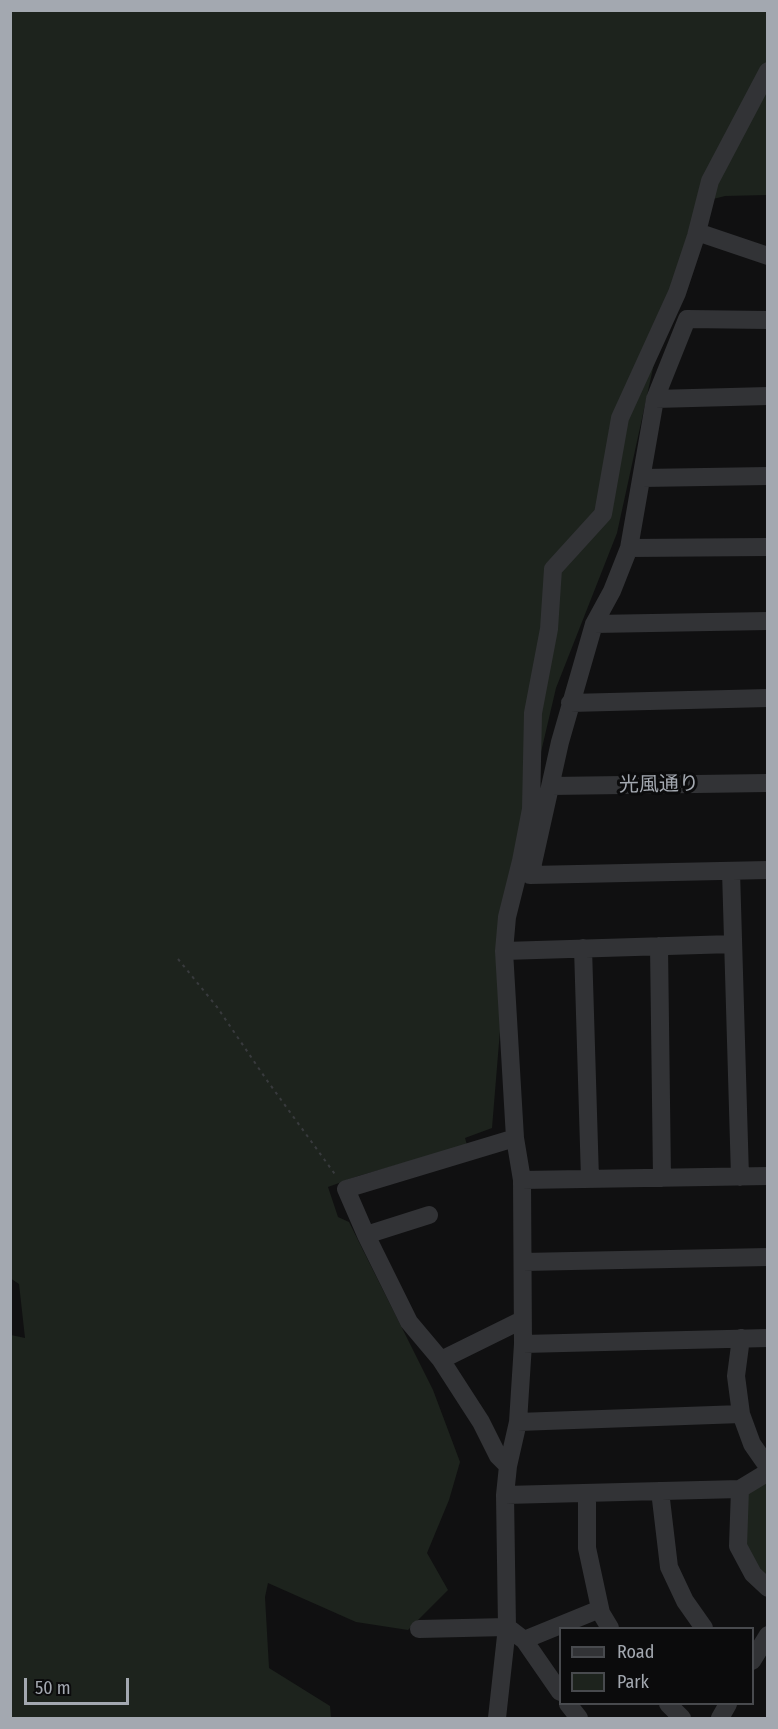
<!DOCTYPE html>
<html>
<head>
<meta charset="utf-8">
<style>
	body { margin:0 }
	#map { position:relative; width:778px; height:1729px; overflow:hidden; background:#101011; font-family:"Fira Sans Condensed",sans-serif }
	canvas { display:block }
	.frame { position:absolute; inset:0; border:12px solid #a3a8b0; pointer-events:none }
	.legend { position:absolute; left:559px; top:1627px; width:195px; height:78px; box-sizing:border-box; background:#0b0b0c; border:2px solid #484a4e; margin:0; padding:8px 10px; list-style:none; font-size:18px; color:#a3a8b0 }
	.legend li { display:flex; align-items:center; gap:12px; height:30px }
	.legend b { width:30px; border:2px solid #484a4e }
	.scale { position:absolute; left:24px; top:1678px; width:105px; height:27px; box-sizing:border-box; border:3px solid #a3a8b0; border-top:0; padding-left:8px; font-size:18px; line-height:21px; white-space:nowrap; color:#a3a8b0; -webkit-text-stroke:4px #0b0b0c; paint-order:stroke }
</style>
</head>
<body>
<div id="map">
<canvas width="778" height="1729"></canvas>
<div class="frame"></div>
<ul class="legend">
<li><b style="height:8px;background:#323336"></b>Road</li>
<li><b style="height:16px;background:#1d231d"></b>Park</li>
</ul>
<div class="scale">50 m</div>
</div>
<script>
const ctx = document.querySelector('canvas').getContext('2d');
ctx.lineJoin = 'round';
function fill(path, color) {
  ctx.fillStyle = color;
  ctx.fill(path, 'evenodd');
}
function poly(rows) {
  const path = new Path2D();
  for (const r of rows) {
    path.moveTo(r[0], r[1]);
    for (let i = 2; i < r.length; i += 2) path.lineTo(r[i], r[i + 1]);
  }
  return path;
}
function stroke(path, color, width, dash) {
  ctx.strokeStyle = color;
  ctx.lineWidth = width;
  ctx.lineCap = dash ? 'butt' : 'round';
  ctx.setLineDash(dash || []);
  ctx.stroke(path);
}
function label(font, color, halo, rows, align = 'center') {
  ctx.font = font + ' "Fira Sans Condensed","Noto Sans JP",sans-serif';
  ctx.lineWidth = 6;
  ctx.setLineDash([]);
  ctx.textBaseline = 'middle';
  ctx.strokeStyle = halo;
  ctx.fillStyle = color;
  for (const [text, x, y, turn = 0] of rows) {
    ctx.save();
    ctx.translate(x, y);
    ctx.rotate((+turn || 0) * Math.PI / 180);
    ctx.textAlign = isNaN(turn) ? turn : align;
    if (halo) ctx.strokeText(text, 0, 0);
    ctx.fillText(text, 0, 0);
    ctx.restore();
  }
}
fill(poly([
	[11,11,767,11,767,195,725,196,701,202,672,281,617,533,556,688,513,872,492,1128,465,1138,467,1145,358,1176,328,1187,338,1217,349,1222,433,1390,460,1462,449,1500,427,1553,448,1590,408,1630,356,1622,268,1583,265,1597,269,1668,330,1706,331,1718,11,1718,11,1335,25,1338,19,1284,10,1278],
	[767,1472,767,1588,738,1546,740,1489]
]), '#1d231d');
stroke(poly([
	[178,959,217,1007,266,1079,337,1177]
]), '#383a3d', 2, [3, 4.5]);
stroke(poly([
	[697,232,768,256],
	[655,399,768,396],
	[642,478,768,476],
	[629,548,768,547],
	[594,624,768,621],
	[570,703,768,698],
	[551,786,768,783],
	[731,871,740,1177],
	[531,872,560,742,594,624,612,591,629,548,655,399,687,319,768,320],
	[530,875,768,870],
	[659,946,662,1178],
	[583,948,590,1179],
	[504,951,733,944],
	[522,1180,768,1176],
	[366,1235,429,1215],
	[523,1262,768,1257],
	[741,1338,736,1376,741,1414,752,1444,768,1467],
	[523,1344,768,1338],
	[441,1360,522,1320],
	[518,1422,741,1414],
	[508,1466,498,1456,481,1422,441,1360,409,1322,366,1235,346,1189,515,1138],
	[740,1489,738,1546,753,1574,768,1588],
	[660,1491,669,1567,685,1601,704,1628],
	[587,1493,587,1548,601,1613,610,1628],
	[505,1495,740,1489,768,1472],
	[419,1629,507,1627,524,1640,560,1692],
	[524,1640,600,1609],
	[752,1661,768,1635],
	[568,1704,579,1718],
	[668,1704,682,1718],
	[497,1718,507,1627,505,1495,508,1466,518,1422,523,1344,522,1180,515,1138,504,951,507,917,521,861,531,809,533,713,549,629,553,569,603,514,620,418,677,293,696,236,710,181,768,71],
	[720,1718,728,1704]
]), '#323336', 18);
label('20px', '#a3a8b0', '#0b0b0c', [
	["光風通り",659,785,-1]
]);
</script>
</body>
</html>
